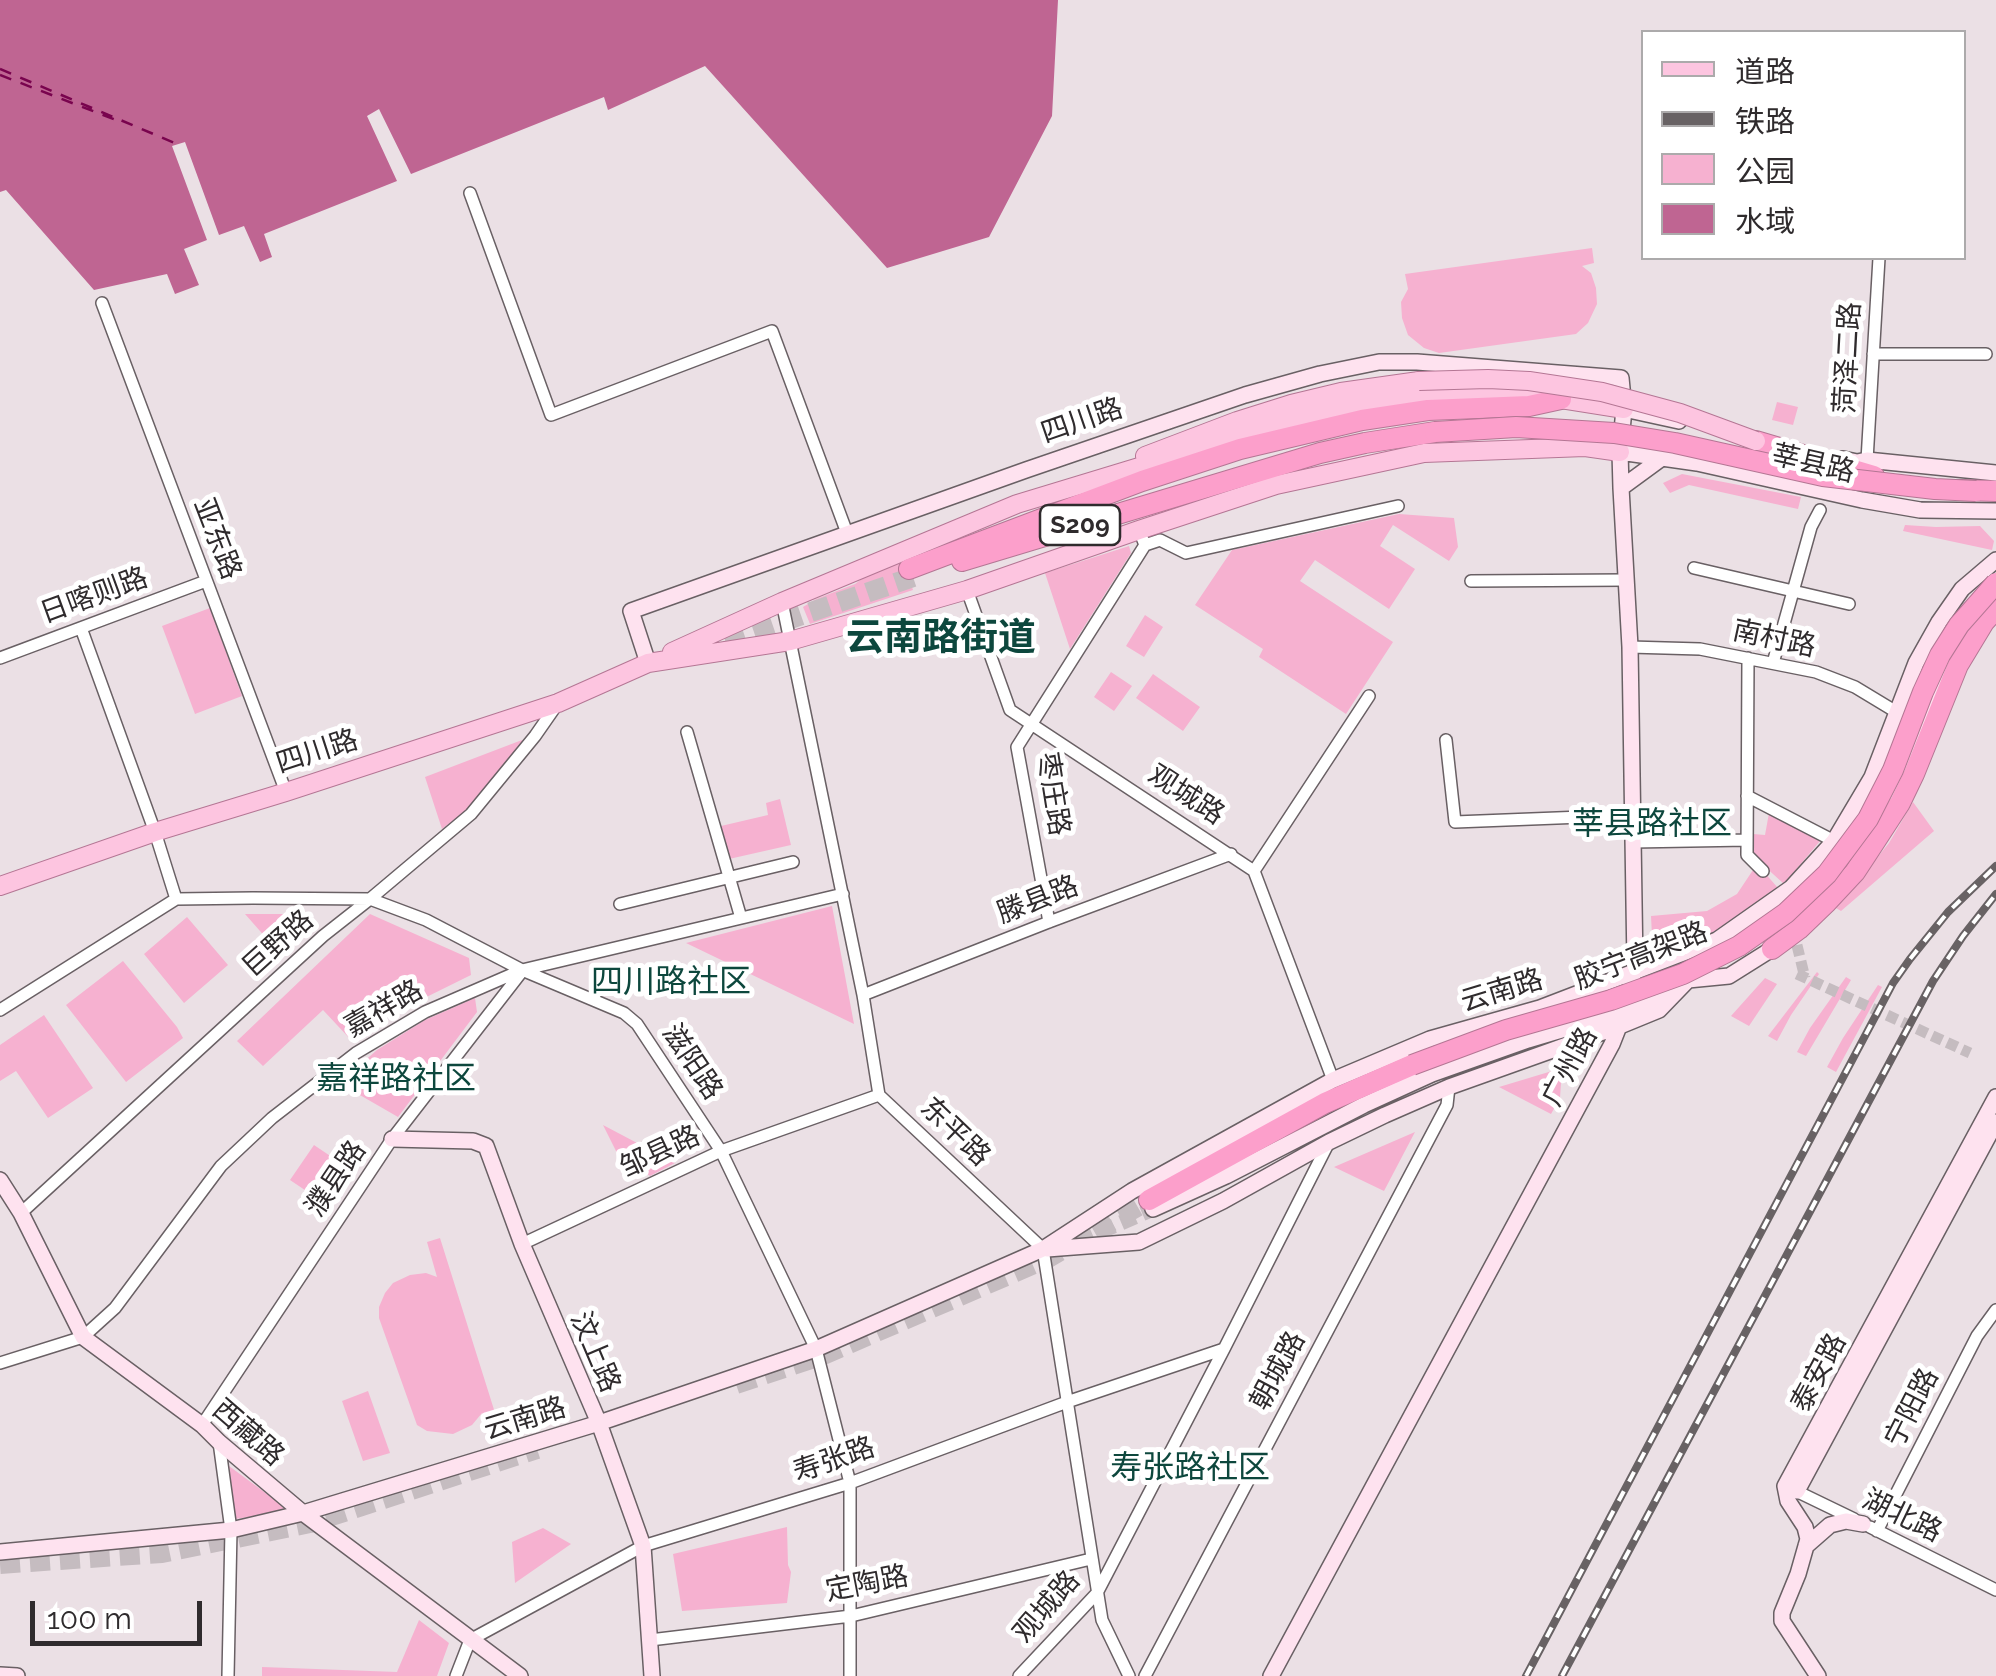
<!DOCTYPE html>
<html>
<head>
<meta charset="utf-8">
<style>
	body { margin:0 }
	#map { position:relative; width:1996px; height:1676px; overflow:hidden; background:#ebe0e5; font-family:Raleway,"Noto Sans SC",sans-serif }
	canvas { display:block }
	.legend { position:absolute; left:1641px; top:30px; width:325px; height:230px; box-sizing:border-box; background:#fff; border:2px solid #acaaab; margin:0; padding:12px 18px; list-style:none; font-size:30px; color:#2f2b2d }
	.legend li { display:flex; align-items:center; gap:20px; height:50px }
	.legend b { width:50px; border:2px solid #acaaab }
	.scale { position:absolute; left:30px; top:1601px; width:172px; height:45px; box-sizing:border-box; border:5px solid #2f2b2d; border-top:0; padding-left:12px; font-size:30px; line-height:35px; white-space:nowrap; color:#2f2b2d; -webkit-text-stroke:8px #fff; paint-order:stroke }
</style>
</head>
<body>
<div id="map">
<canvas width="1996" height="1676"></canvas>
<ul class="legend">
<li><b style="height:12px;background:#fdc5e0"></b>道路</li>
<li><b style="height:12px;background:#686264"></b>铁路</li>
<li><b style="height:28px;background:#f6b1d0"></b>公园</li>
<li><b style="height:28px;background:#bf6592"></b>水域</li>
</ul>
<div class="scale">100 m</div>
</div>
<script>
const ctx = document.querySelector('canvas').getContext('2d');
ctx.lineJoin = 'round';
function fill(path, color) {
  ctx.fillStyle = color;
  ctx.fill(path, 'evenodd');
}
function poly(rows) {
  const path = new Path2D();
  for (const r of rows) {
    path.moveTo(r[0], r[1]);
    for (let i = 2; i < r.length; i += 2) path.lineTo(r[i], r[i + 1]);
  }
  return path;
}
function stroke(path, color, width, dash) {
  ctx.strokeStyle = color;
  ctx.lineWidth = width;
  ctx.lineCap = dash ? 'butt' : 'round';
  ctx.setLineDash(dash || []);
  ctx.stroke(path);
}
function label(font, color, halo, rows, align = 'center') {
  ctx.font = font + ' Raleway,"Noto Sans SC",sans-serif';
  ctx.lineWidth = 10;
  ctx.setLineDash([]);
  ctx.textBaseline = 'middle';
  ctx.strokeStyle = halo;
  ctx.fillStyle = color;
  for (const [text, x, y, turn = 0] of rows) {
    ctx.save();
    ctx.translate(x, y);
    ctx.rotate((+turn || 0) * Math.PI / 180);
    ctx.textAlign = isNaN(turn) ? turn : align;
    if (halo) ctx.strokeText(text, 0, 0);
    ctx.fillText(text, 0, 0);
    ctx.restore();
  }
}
fill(poly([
	[1592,248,1594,263,1582,266,1591,273,1596,288,1597,304,1588,323,1576,334,1439,353,1424,348,1408,335,1402,318,1401,302,1408,289,1405,274],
	[1777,402,1798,407,1793,425,1772,420],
	[1682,474,1801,497,1798,509,1689,485,1670,493,1663,483],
	[1399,514,1454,518,1458,547,1449,561,1393,525,1380,546,1415,569,1389,609,1315,560,1300,581,1393,642,1346,714,1259,657,1263,649,1195,605,1232,550],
	[1905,525,1936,527,1980,526,1994,541,1992,550,1903,531],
	[1129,546,1131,553,1070,649,1045,573],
	[903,561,913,590,810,624,803,607,816,599,855,584,868,574],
	[210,608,242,696,195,714,162,626],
	[1145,615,1163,627,1144,657,1126,646],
	[1111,672,1132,686,1114,711,1094,697],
	[1153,674,1200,707,1183,731,1136,698],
	[522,740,524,745,467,810,442,829,425,777],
	[780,799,791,845,729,859,721,826,768,815,766,803],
	[1913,802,1934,831,1841,911,1836,908,1889,843],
	[1769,813,1820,841,1784,884,1751,854,1753,834,1765,835],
	[1757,864,1778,888,1712,935,1653,956,1651,916,1707,911,1737,894],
	[832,906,854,1024,686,943],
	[245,914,309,914,313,927,282,956],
	[370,914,469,958,471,975,384,1018,351,1040,323,1010,263,1066,237,1041],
	[187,917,228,965,184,1003,144,954],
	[123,961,177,1027,183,1038,126,1082,66,1005],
	[1817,972,1819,974,1791,1015,1777,1041,1768,1036],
	[1846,977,1851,980,1806,1056,1797,1052,1810,1028],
	[1765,978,1777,984,1749,1026,1731,1016],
	[1878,985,1882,987,1836,1072,1827,1067,1843,1038],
	[475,998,477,1012,398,1117,339,1083,377,1050,425,1020],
	[44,1015,93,1088,48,1118,16,1071,0,1081,0,1045],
	[1562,1068,1560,1098,1551,1114,1499,1087],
	[603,1125,675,1163,650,1176,643,1171,626,1171],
	[1415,1132,1384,1191,1334,1167],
	[314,1145,354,1172,330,1207,290,1180],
	[440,1238,496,1416,485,1420,482,1413,472,1425,453,1434,427,1431,417,1425,379,1318,379,1307,385,1293,393,1283,410,1275,426,1273,437,1277,427,1242],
	[368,1391,390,1453,363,1461,342,1401],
	[229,1466,290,1511,235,1519],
	[787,1527,788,1565,791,1572,787,1603,682,1611,673,1554],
	[543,1528,571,1544,515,1583,512,1542],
	[419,1620,449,1643,437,1676,262,1676,262,1667,397,1672]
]), '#f6b1d0');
fill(poly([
	[0,0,1058,0,1052,116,989,237,887,268,705,66,608,110,604,97,411,174,379,109,367,116,397,181,264,234,272,257,260,262,244,226,219,235,185,142,172,146,207,240,184,249,199,285,175,294,167,274,94,290,6,190,0,192]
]), '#bf6592');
stroke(poly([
	[0,69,177,144],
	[0,75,116,120]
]), '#79044e', 2.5, [12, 10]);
stroke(poly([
	[1793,929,1805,978],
	[1797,974,1970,1053]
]), '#c5bcc0', 11, [11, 5.5]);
stroke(poly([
	[1079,1241,1153,1209]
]), '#c5bcc0', 15, [15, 8]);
stroke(poly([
	[697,651,913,577],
	[736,1384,823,1355,1048,1258,1149,1200],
	[0,1564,162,1553,310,1523,537,1449]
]), '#c5bcc0', 20, [20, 10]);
const street = poly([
	[470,193,551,415,772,331,847,533],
	[102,303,286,792],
	[1873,354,1986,354],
	[1867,460,1879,258],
	[1145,545,1160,540,1186,553,1398,506],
	[1694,568,1849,604],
	[1471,581,1626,580],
	[967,590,1010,710,1254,871,1333,1080],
	[782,602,863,995,879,1095,1043,1249,1102,1620,1129,1676],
	[81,628,155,832,176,899],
	[1630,647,1700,649,1816,672,1855,687,1903,716],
	[0,658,206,581],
	[1748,658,1747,855,1763,871],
	[1773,663,1811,527,1820,510],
	[687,732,741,918],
	[1446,740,1455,822,1633,815],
	[1747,796,1834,841],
	[1633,842,1747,840],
	[1254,871,1369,696],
	[620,904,793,862],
	[1049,922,1017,747,1145,545,1139,530],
	[863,995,1049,922,1231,854],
	[0,1010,176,899,253,898,370,899,426,920,522,970,624,1013,637,1024,721,1151,816,1349,850,1483,850,1676],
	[21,1213,323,936,370,899,471,814,535,736,558,703],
	[522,1244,721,1151,879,1095],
	[0,1363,83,1337,115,1308,221,1166,272,1118,356,1053,425,1012,522,970,843,894],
	[202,1425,392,1139,520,974],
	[219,1442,231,1530,228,1676],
	[1794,1490,1854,1519],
	[1870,1527,1996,1590],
	[1877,1531,1977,1336,1996,1310],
	[650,1640,851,1616,1091,1559],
	[456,1676,470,1640,643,1546,850,1483,1067,1402,1224,1349],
	[1019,1676,1097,1593,1224,1349,1329,1142],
	[1145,1676,1447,1105,1449,1087]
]);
const secondary = poly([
	[1624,409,1679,421],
	[1620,452,1697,463,1862,500,1920,510,1996,511],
	[1843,459,1857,462,1867,460,1996,473],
	[1621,488,1662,458],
	[648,663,631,611,1026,470,1245,395,1320,374,1379,362,1417,362,1621,378,1624,409,1620,452,1621,488,1630,647,1635,966,1625,1011,1612,1044,1271,1676],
	[1876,820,1889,801,1903,772,1938,683,1953,656],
	[392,1139,473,1141,486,1146,522,1244,599,1423,643,1546,652,1676],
	[0,1180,21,1213,83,1337,202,1425,219,1442,303,1513,520,1676],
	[1153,1209,1226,1176,1364,1105,1432,1074,1528,1040,1625,1011,1688,980,1729,976,1772,949],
	[1047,1249,1139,1242,1223,1201,1329,1142,1385,1115,1449,1087,1620,1026,1659,1010,1688,980,1700,974],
	[1797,1491,1996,1122],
	[1806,1546,1830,1525,1846,1521,1863,1524],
	[0,1552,231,1530,303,1513,599,1423,816,1349,1043,1249,1132,1191,1333,1080,1430,1039,1540,1008,1717,940,1791,888,1834,841,1872,777,1916,663,1939,622,1962,589,1996,560],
	[0,1675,17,1676],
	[1818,1676,1782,1621,1782,1613,1798,1574,1808,1539,1805,1527,1788,1501,1785,1486,1996,1097]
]);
const primary = poly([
	[1145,456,1237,421,1291,404,1341,392,1419,381],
	[672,652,782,602,1017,504,1310,415,1413,395,1485,393,1561,399,1624,409],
	[0,886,155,832,286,792,558,703,648,663,790,641,967,590,1139,530,1276,485,1424,453,1585,447,1620,452]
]);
const highway = poly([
	[1756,441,1874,476],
	[1961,490,1996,491],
	[962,561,1320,453,1365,443,1435,432],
	[909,569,1142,481,1240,449,1362,420,1428,410,1529,406,1561,399],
	[1772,949,1799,929,1827,902,1855,872,1876,840,1900,803,1914,774,1958,665,1984,622,1996,609],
	[1149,1200,1325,1103,1412,1065]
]);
stroke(street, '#696064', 14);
stroke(secondary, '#696064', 18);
stroke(primary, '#b47694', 20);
stroke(highway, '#b47694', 22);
stroke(street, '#fff', 11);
stroke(secondary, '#fee2ef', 15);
stroke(primary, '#fdc5e0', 18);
stroke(highway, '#fc9fcb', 20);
const rail = poly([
	[1526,1676,1893,983,1910,959,1948,912,1996,866],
	[1562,1676,1933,981,1963,936,1996,894]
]);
stroke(rail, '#686264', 8);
stroke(rail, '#fff', 4, [11]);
const primaryBridge = poly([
	[1419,381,1488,379,1529,381,1602,392,1680,413,1756,441]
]);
const highwayBridge = poly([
	[1435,432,1516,427,1614,433,1675,443,1823,476,1935,489,1976,491],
	[1412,1065,1506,1030,1611,1000,1683,974,1739,946,1786,913,1827,874,1868,819,1893,770,1923,692,1940,655,1959,625,1996,583]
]);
stroke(primaryBridge, '#b47694', 20, []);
stroke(highwayBridge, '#b47694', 22, []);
stroke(primaryBridge, '#fdc5e0', 18);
stroke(highwayBridge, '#fc9fcb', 20);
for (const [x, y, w] of [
	[1080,525,80]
]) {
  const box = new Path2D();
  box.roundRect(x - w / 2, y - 20, w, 40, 8);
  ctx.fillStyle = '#fff';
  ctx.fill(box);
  stroke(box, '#2f2b2d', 2.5);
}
label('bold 25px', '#2f2b2d', null, [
	["S209",1080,525]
]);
label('28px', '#2f2b2d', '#fff', [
	["菏泽二路",1848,358,-87],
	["四川路",1082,421,-19],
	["莘县路",1813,464,13],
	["亚东路",217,539,69],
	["日喀则路",94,596,-20],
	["南村路",1774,639,12],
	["四川路",317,752,-18],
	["枣庄路",1053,794,81],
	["观城路",1186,795,33],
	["滕县路",1038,900,-21],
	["巨野路",278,944,-42],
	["胶宁高架路",1641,956,-21],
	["云南路",1502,991,-17],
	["嘉祥路",384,1009,-30],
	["滋阳路",692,1062,56],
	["广州路",1570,1067,-62],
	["东平路",955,1132,44],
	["邹县路",660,1152,-25],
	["濮县路",336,1179,-56],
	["汶上路",595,1352,67],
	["朝城路",1278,1371,-62],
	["泰安路",1819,1373,-62],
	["宁阳路",1912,1408,-63],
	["云南路",525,1419,-17],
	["西藏路",248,1433,41],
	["寿张路",834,1460,-19],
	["湖北路",1902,1516,26],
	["定陶路",867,1584,-11],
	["观城路",1047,1607,-49]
]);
label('32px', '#0d473d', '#fff', [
	["莘县路社区",1652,824],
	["四川路社区",671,982],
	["嘉祥路社区",396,1079],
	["寿张路社区",1190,1468]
]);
label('bold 38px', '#0d473d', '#fff', [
	["云南路街道",941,639]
]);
</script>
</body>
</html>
